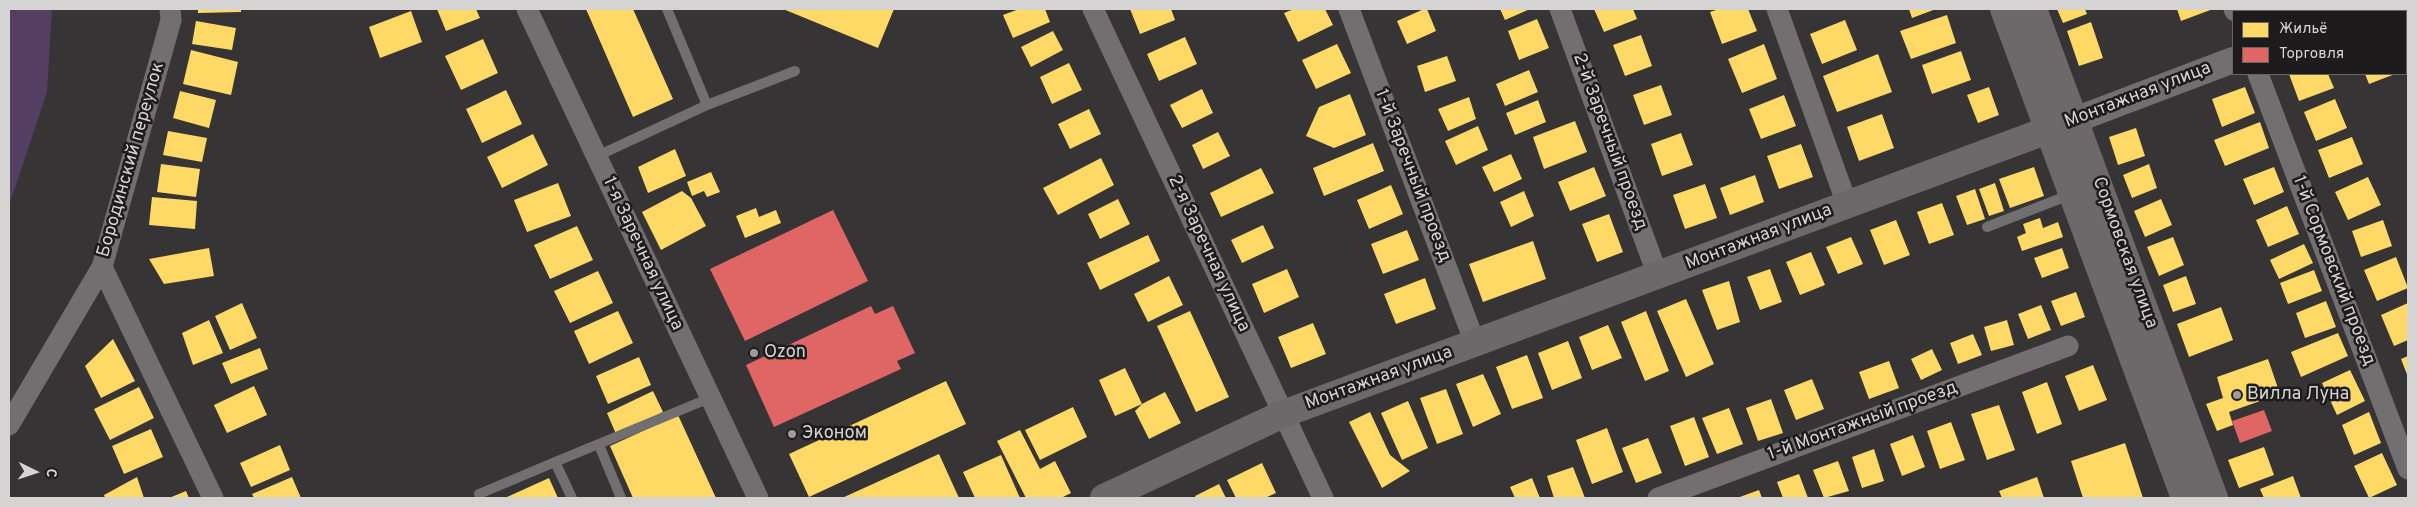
<!DOCTYPE html>
<html>
<head>
<meta charset="utf-8">
<style>
	body { margin:0 }
	#map { position:relative; width:2417px; height:507px; overflow:hidden; background:#363434; font-family:Overpass,sans-serif }
	canvas { display:block }
	.frame { position:absolute; inset:0; border:10px solid #d6d3d3; pointer-events:none }
	.legend { position:absolute; left:2232px; top:10px; width:175px; height:65px; box-sizing:border-box; background:#1d1b1b; border:1px solid #676565; margin:0; padding:6px 9px; list-style:none; font-size:15px; color:#d6d3d3 }
	.legend li { display:flex; align-items:center; gap:10px; height:25px }
	.legend b { width:25px; border:1px solid #676565 }
	.north { position:absolute; left:10px; top:447px; width:50px; height:50px; -webkit-text-stroke:4px #1d1b1b; paint-order:stroke; rotate:94deg; font-size:14px; font-weight:700; line-height:20px; text-align:center; color:#d6d3d3 }
	.north::after { content:''; display:block; margin:auto; width:18px; height:22px; background:#d6d3d3; clip-path:polygon(50% 0,100% 100%,50% 72%,0 100%) }
</style>
</head>
<body>
<div id="map">
<canvas width="2417" height="507"></canvas>
<div class="frame"></div>
<ul class="legend">
<li><b style="height:14px;background:#ffd966"></b>Жильё</li>
<li><b style="height:14px;background:#e06666"></b>Торговля</li>
</ul>
<div class="north">С</div>
</div>
<script>
const ctx = document.querySelector('canvas').getContext('2d');
ctx.lineJoin = 'round';
function fill(path, color) {
  ctx.fillStyle = color;
  ctx.fill(path, 'evenodd');
}
function poly(rows) {
  const path = new Path2D();
  for (const r of rows) {
    path.moveTo(r[0], r[1]);
    for (let i = 2; i < r.length; i += 2) path.lineTo(r[i], r[i + 1]);
  }
  return path;
}
function stroke(path, color, width, dash) {
  ctx.strokeStyle = color;
  ctx.lineWidth = width;
  ctx.lineCap = dash ? 'butt' : 'round';
  ctx.setLineDash(dash || []);
  ctx.stroke(path);
}
function label(font, color, halo, rows, align = 'center') {
  ctx.font = font + ' Overpass,sans-serif';
  ctx.lineWidth = 5;
  ctx.setLineDash([]);
  ctx.textBaseline = 'middle';
  ctx.strokeStyle = halo;
  ctx.fillStyle = color;
  for (const [text, x, y, turn = 0] of rows) {
    ctx.save();
    ctx.translate(x, y);
    ctx.rotate((+turn || 0) * Math.PI / 180);
    ctx.textAlign = isNaN(turn) ? turn : align;
    if (halo) ctx.strokeText(text, 0, 0);
    ctx.fillText(text, 0, 0);
    ctx.restore();
  }
}
fill(poly([
	[9,9,52,9,47,92,9,206]
]), '#543e62');
fill(poly([
	[198,9,241,9,241,12,198,13],
	[437,9,476,9,480,18,446,31],
	[586,9,633,9,673,99,633,117],
	[783,9,894,9,878,48],
	[1019,9,1045,9,1050,22,1013,38,1003,15],
	[1130,9,1171,9,1175,20,1140,34],
	[1294,9,1325,9,1333,25,1298,42,1284,13],
	[1424,9,1427,9,1436,31,1407,44,1397,21],
	[1500,9,1530,9,1505,20],
	[1594,9,1633,9,1637,19,1604,32],
	[1719,9,1748,9,1757,31,1722,44,1710,12],
	[1909,9,1936,9,1912,18],
	[2057,9,2085,9,2087,14,2063,23],
	[2177,9,2213,9,2181,21],
	[411,11,422,42,380,58,369,27],
	[1947,15,1956,43,1911,59,1900,31],
	[1537,19,1549,48,1519,60,1508,31],
	[1845,20,1857,50,1822,64,1810,34],
	[196,21,236,28,232,50,192,44],
	[2091,22,2103,58,2079,66,2067,31],
	[1053,31,1063,50,1031,67,1021,47],
	[2408,32,2408,66,2406,60,2406,33],
	[1641,35,1652,66,1625,76,1613,45],
	[1185,37,1197,64,1159,81,1147,54],
	[483,39,498,73,461,90,445,56],
	[1337,44,1351,73,1316,89,1302,60],
	[1764,44,1777,79,1742,93,1728,59],
	[191,50,238,62,231,95,183,84],
	[1961,51,1971,80,1932,94,1922,65],
	[1878,54,1892,92,1837,112,1823,76],
	[1447,56,1456,81,1425,92,1417,66],
	[1069,63,1082,90,1052,104,1040,77],
	[1529,70,1538,92,1505,106,1496,84],
	[2289,74,2328,74,2334,88,2299,101],
	[2365,74,2395,74,2369,84],
	[1661,85,1672,115,1644,125,1633,95],
	[1989,87,1999,115,1978,123,1967,95],
	[2245,87,2255,113,2222,127,2212,99],
	[1202,89,1213,113,1182,128,1170,105],
	[506,90,522,124,482,143,466,109],
	[180,91,216,100,209,128,173,118],
	[1350,94,1366,135,1334,148,1306,136,1319,107],
	[1784,95,1796,126,1761,139,1749,109],
	[1469,97,1476,119,1448,131,1438,109],
	[2335,99,2347,128,2316,141,2304,112],
	[1538,100,1546,122,1515,135,1506,113],
	[1089,109,1101,134,1070,149,1058,124],
	[1882,114,1894,148,1859,161,1847,127],
	[1575,121,1587,152,1544,169,1533,137],
	[2260,122,2269,148,2225,166,2214,140],
	[1478,126,1488,150,1456,165,1445,141],
	[2136,128,2145,156,2118,165,2109,137],
	[168,131,207,138,202,162,163,155],
	[1218,132,1230,156,1203,169,1192,145],
	[1681,133,1693,165,1662,176,1651,144],
	[533,134,548,165,502,188,487,157],
	[2352,137,2363,164,2329,178,2318,150],
	[1373,143,1384,171,1324,196,1313,168],
	[1801,144,1813,177,1779,189,1767,156],
	[675,149,686,176,648,193,638,167],
	[1511,154,1522,179,1494,192,1482,167],
	[1101,158,1114,185,1058,215,1043,188],
	[161,164,200,169,196,197,157,192],
	[2149,164,2157,188,2132,198,2123,175],
	[1594,167,1606,196,1570,211,1558,182],
	[2034,167,2044,196,2010,208,1999,179],
	[2274,167,2284,192,2254,205,2243,179],
	[1261,168,1274,193,1221,217,1210,193],
	[711,172,720,192,707,197,704,191,692,196,687,182],
	[1755,175,1764,202,1730,215,1720,188],
	[2368,177,2381,205,2348,220,2335,192],
	[558,183,571,216,527,232,514,200],
	[1995,183,2004,211,1989,216,1979,189],
	[1705,184,1717,218,1685,229,1673,195],
	[1391,185,1403,214,1369,229,1357,200],
	[1975,189,1985,219,1967,225,1956,196],
	[682,191,691,198,706,226,661,250,642,212],
	[1524,191,1534,216,1511,227,1500,202],
	[152,197,197,201,195,229,149,225],
	[1118,199,1130,224,1100,239,1088,214],
	[2161,199,2172,225,2145,237,2134,211],
	[1942,203,1954,235,1929,244,1917,212],
	[2287,206,2299,234,2268,247,2256,220],
	[756,208,759,217,776,210,781,223,745,238,736,216],
	[1609,214,1623,252,1597,262,1582,224],
	[2040,218,2043,228,2058,222,2063,237,2022,251,2017,237,2026,233,2023,224],
	[1896,220,1910,255,1884,265,1870,230],
	[2383,220,2392,246,2361,257,2352,231],
	[1263,225,1274,248,1242,263,1231,240],
	[577,226,593,260,550,279,534,245],
	[1407,230,1419,260,1383,274,1371,244],
	[1148,235,1160,261,1100,290,1087,263],
	[1851,237,1863,264,1838,274,1826,247],
	[2173,237,2184,265,2159,276,2147,247],
	[1533,241,1546,279,1483,302,1469,264],
	[2304,244,2313,263,2279,279,2270,260],
	[209,248,214,276,164,284,149,259],
	[2062,248,2069,268,2042,278,2034,258],
	[1811,252,1825,285,1800,295,1786,262],
	[2396,257,2408,288,2377,301,2364,270],
	[1287,269,1299,297,1264,313,1252,284],
	[1770,269,1782,302,1760,310,1747,277],
	[2314,270,2322,291,2288,304,2280,283],
	[598,271,613,303,570,323,554,291],
	[1169,276,1183,305,1148,322,1134,294],
	[2186,276,2196,304,2173,312,2163,285],
	[1425,278,1436,309,1396,324,1384,294],
	[1729,281,1740,322,1717,330,1702,290],
	[2076,292,2085,317,2061,326,2051,301],
	[1686,299,1714,364,1686,377,1657,311],
	[2326,301,2336,327,2305,338,2296,313],
	[242,303,257,338,230,350,215,316],
	[2408,303,2408,340,2394,346,2381,315],
	[2041,305,2051,330,2028,339,2018,314],
	[2221,307,2233,340,2189,357,2177,324],
	[618,311,633,343,589,364,574,331],
	[1190,311,1229,397,1196,412,1157,326],
	[1646,311,1669,371,1645,381,1621,322],
	[209,320,223,353,193,365,182,333],
	[2007,320,2014,345,1991,351,1984,327],
	[1313,323,1326,354,1291,368,1278,337],
	[1608,325,1622,358,1592,370,1579,337],
	[2338,333,2348,356,2301,377,2291,352],
	[1973,334,1982,355,1958,364,1950,343],
	[113,339,135,381,101,398,85,366],
	[1568,341,1582,378,1552,390,1538,353],
	[260,348,268,369,231,384,222,363],
	[1932,349,1942,370,1921,380,1911,359],
	[1527,355,1543,398,1512,409,1496,367],
	[2408,356,2408,377,2401,359],
	[639,357,651,385,608,404,596,376],
	[2268,359,2280,394,2229,412,2233,425,2217,431,2206,404,2223,398,2217,377],
	[1889,361,1899,388,1869,399,1859,372],
	[2093,365,2107,400,2079,411,2065,376],
	[1125,368,1142,404,1115,416,1099,380],
	[2350,370,2365,401,2337,415,2322,383],
	[1483,374,1501,414,1473,427,1456,384],
	[1812,379,1824,409,1796,420,1784,390],
	[946,381,966,424,809,497,789,454],
	[2047,382,2062,424,2037,434,2022,392],
	[254,386,267,415,227,433,214,405],
	[139,387,154,418,110,440,94,409],
	[1446,389,1463,434,1437,444,1420,398],
	[653,391,663,412,616,434,607,413],
	[1165,392,1181,423,1149,439,1135,411,1142,404],
	[1771,399,1783,433,1758,441,1746,408],
	[1408,401,1428,448,1402,460,1381,413],
	[1999,405,2015,450,1987,460,1971,414],
	[1073,407,1087,437,1040,460,1025,430],
	[1729,408,1743,444,1717,454,1702,418],
	[1370,412,1390,455,1410,471,1382,488,1349,422],
	[2369,412,2381,443,2354,455,2342,425],
	[678,415,716,498,633,498,610,446],
	[1694,417,1709,457,1685,466,1670,426],
	[1951,422,1965,460,1940,469,1927,431],
	[1607,428,1623,472,1592,484,1576,440],
	[151,429,163,457,124,474,112,446],
	[1020,430,1040,469,1055,461,1071,493,1061,498,1026,498,997,441],
	[1913,435,1925,467,1902,476,1890,444],
	[1648,438,1662,473,1636,483,1622,448],
	[2125,443,2143,498,2083,498,2071,461],
	[280,445,290,470,251,487,240,463],
	[2264,447,2274,475,2239,488,2228,460],
	[1874,449,1884,481,1862,488,1852,457],
	[2382,453,2397,485,2369,498,2354,466],
	[939,454,959,498,842,498],
	[1001,455,1020,498,975,498,963,472],
	[1838,461,1849,491,1824,498,1813,470],
	[1262,463,1276,493,1265,498,1236,498,1227,480],
	[1573,467,1585,498,1554,498,1547,476],
	[1799,474,1808,498,1783,498,1777,482],
	[2293,476,2301,498,2264,498,2260,489],
	[137,477,144,498,105,498,104,495],
	[292,477,301,498,254,498,252,494],
	[2037,477,2044,498,2002,498,1999,491],
	[549,478,558,498,508,498,507,497],
	[1532,478,1540,498,1515,498,1510,487],
	[1219,484,1226,498,1196,498,1195,496],
	[1759,490,1762,498,1737,498],
	[186,491,189,498,169,498]
]), '#ffd966');
fill(poly([
	[833,210,868,281,745,341,710,269],
	[871,306,875,314,893,306,915,353,897,361,901,369,774,427,746,365],
	[2264,410,2272,431,2240,443,2232,421]
]), '#e06666');
stroke(poly([
	[707,105,795,71],
	[595,157,707,105,667,9],
	[1987,227,2072,194],
	[599,445,621,498],
	[555,462,710,398],
	[479,494,555,462,572,498]
]), '#716f6f', 10);
stroke(poly([
	[170,9,171,20,102,267,213,498],
	[527,9,758,498],
	[1093,9,1323,498],
	[1349,9,1475,343],
	[1560,9,1658,276],
	[1777,9,1847,204],
	[2234,9,2235,11],
	[2258,74,2408,469],
	[9,425,102,267],
	[1658,498,2068,346]
]), '#716f6f', 21);
stroke(poly([
	[2363,11,2370,9],
	[2075,120,2233,60]
]), '#716f6f', 26);
stroke(poly([
	[2004,9,2185,498],
	[2033,9,2214,498],
	[1104,498,1283,414,2075,120]
]), '#6d696b', 28);
for (const [x, y, r, color] of [
	[754,353,5,"#9e9b9b"],
	[2237,395,5,"#9e9b9b"],
	[792,434,5,"#9e9b9b"]
]) {
  const dot = new Path2D();
  dot.arc(x, y, r, 0, 2 * Math.PI);
  ctx.fillStyle = color;
  ctx.fill(dot);
  stroke(dot, '#1d1b1b', 2);
}
label('18px', '#d6d3d3', '#1d1b1b', [
	["Монтажная улица",2138,96,-21],
	["2-й Заречный проезд",1609,142,70],
	["Бородинский переулок",132,160,-74],
	["1-й Заречный проезд",1412,176,69],
	["Монтажная улица",1759,238,-21],
	["Сормовская улица",2124,253,70],
	["1-я Заречная улица",642,254,65],
	["2-я Заречная улица",1208,254,65],
	["1-й Сормовский проезд",2333,271,69],
	["Монтажная улица",1379,379,-20],
	["1-й Монтажный проезд",1863,422,-20]
]);
label('18px', '#d6d3d3', '#1d1b1b', [
	["Ozon",764,353],
	["Вилла Луна",2247,395],
	["Эконом",802,434]
], 'left');
</script>
</body>
</html>
